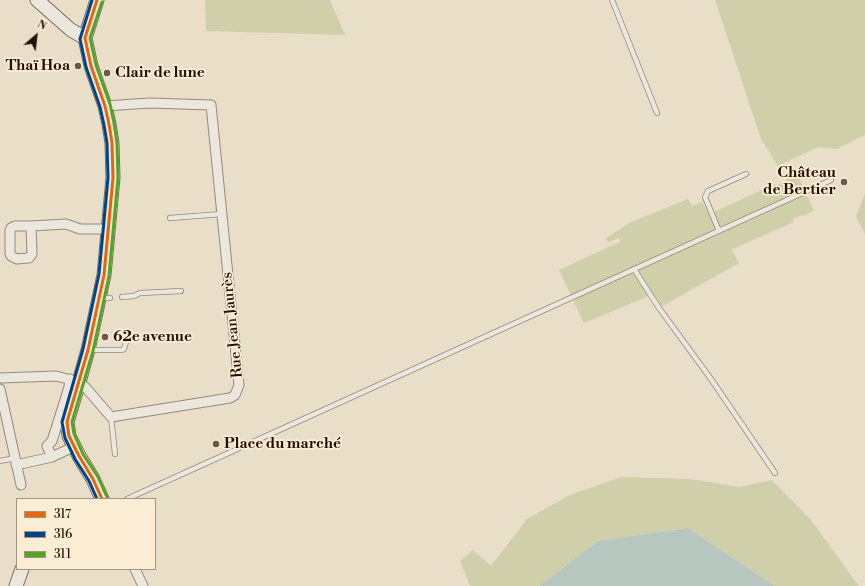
<!DOCTYPE html>
<html>
<head>
<meta charset="utf-8">
<style>
	body { margin:0 }
	#map { position:relative; width:865px; height:586px; overflow:hidden; background:#e9dec8; font-family:"Libre Bodoni",serif }
	canvas { display:block }
	.legend { position:absolute; left:16px; top:498px; width:140px; height:72px; box-sizing:border-box; background:#faedd3; border:1px solid #a59580; margin:0; padding:5px 7px; list-style:none; font-size:12px; color:#251003 }
	.legend li { display:flex; align-items:center; gap:8px; height:20px }
	.legend b { width:20px; border:1px solid #a59580 }
	.north { position:absolute; left:16px; top:16px; width:40px; height:40px; -webkit-text-stroke:3px #faedd3; paint-order:stroke; rotate:28deg; font-size:11px; font-weight:700; line-height:16px; text-align:center; color:#251003 }
	.north::after { content:''; display:block; margin:auto; width:14px; height:18px; background:#251003; clip-path:polygon(50% 0,100% 100%,50% 72%,0 100%) }
</style>
</head>
<body>
<div id="map">
<canvas width="865" height="586"></canvas>
<ul class="legend">
<li><b style="height:5px;background:#e46809"></b>317</li>
<li><b style="height:5px;background:#004687"></b>316</li>
<li><b style="height:5px;background:#55a423"></b>311</li>
</ul>
<div class="north">N</div>
</div>
<script>
const ctx = document.querySelector('canvas').getContext('2d');
ctx.lineJoin = 'round';
function fill(path, color) {
  ctx.fillStyle = color;
  ctx.fill(path, 'evenodd');
}
function poly(rows) {
  const path = new Path2D();
  for (const r of rows) {
    path.moveTo(r[0], r[1]);
    for (let i = 2; i < r.length; i += 2) path.lineTo(r[i], r[i + 1]);
  }
  return path;
}
function stroke(path, color, width, dash) {
  ctx.strokeStyle = color;
  ctx.lineWidth = width;
  ctx.lineCap = dash ? 'butt' : 'round';
  ctx.setLineDash(dash || []);
  ctx.stroke(path);
}
function label(font, color, halo, rows, align = 'center') {
  ctx.font = font + ' "Libre Bodoni",serif';
  ctx.lineWidth = 3.5;
  ctx.setLineDash([]);
  ctx.textBaseline = 'middle';
  ctx.strokeStyle = halo;
  ctx.fillStyle = color;
  for (const [text, x, y, turn = 0] of rows) {
    ctx.save();
    ctx.translate(x, y);
    ctx.rotate((+turn || 0) * Math.PI / 180);
    ctx.textAlign = isNaN(turn) ? turn : align;
    if (halo) ctx.strokeText(text, 0, 0);
    ctx.fillText(text, 0, 0);
    ctx.restore();
  }
}
fill(poly([
	[205,0,330,0,345,35,206,31],
	[715,0,865,0,865,135,837,149,818,147,778,166,761,139],
	[797,173,814,211,803,216,802,215,793,219,794,222,733,249,731,249,739,263,659,308,649,296,584,323,559,270,620,242,619,238,609,242,605,239,629,223,688,199,692,206,702,202,717,227,712,212,716,211,775,184,776,185,786,181,786,179],
	[865,193,865,234,856,216],
	[621,477,690,479,740,487,772,480,811,520,859,586,775,586,688,528,598,541,539,586,470,586,460,561,473,550,491,566,527,519,570,495]
]), '#cfd0aa');
fill(poly([
	[688,528,775,586,539,586,598,541]
]), '#b5c7be');
const lane = poly([
	[612,0,657,113],
	[170,218,222,214],
	[719,231,705,197,708,191,746,174],
	[634,269,659,308,711,379,775,473],
	[122,297,134,296,140,293,181,291],
	[101,298,110,298],
	[90,350,122,350,124,349,126,342],
	[111,417,115,454],
	[0,461,15,458],
	[127,499,831,180]
]);
const street = poly([
	[15,226,31,226,32,254,29,258,17,259,11,256,10,254,10,231,11,228,15,226],
	[31,226,66,224,80,229,108,229],
	[0,378,56,376,79,382,86,388,111,417,230,398,235,395,239,385,211,105,150,103,105,106],
	[70,379,69,387,52,441,47,446,52,457,73,447],
	[0,389,21,485],
	[16,465,52,457],
	[135,569,143,586]
]);
const secondary = poly([
	[37,0,71,30,85,38],
	[97,0,85,38,91,66,105,106,109,124,112,143,113,178,104,275,88,350,79,382,67,422,69,436,79,456,93,479,102,499],
	[16,586,22,569]
]);
stroke(lane, '#938a7c', 6);
stroke(street, '#938a7c', 11);
stroke(secondary, '#776e62', 15);
stroke(lane, '#ece7dc', 4.5);
stroke(street, '#ece7dc', 9);
stroke(secondary, '#ece7dc', 13);
stroke(poly([
	[97,0,85,38,91,66,105,106,109,124,112,143,113,178,104,275,88,350,67,422,69,436,79,456,93,479,102,499]
]), '#e46809', 3);
stroke(poly([
	[92,0,80,39,86,67,100,107,104,125,107,143,108,178,99,274,83,349,62,422,65,438,75,459,89,481,97,499]
]), '#004687', 3);
stroke(poly([
	[102,2,90,38,96,65,110,104,114,123,117,143,118,178,109,276,93,351,72,422,74,434,83,454,98,477,107,497]
]), '#55a423', 3);
for (const [x, y, r, color] of [
	[78,66,4,"#6a5848"],
	[107,73,4,"#6a5848"],
	[844,182,4,"#6a5848"],
	[105,337,4,"#6a5848"],
	[216,444,4,"#6a5848"]
]) {
  const dot = new Path2D();
  dot.arc(x, y, r, 0, 2 * Math.PI);
  ctx.fillStyle = color;
  ctx.fill(dot);
  stroke(dot, '#faedd3', 1.5);
}
label('bold 15px', '#251003', '#faedd3', [
	["Thaï Hoa",70,66,"right"],
	["Clair de lune",115,73],
	["Château",836,173,"right"],
	["de Bertier",836,190,"right"],
	["62e avenue",113,337],
	["Place du marché",224,444]
], 'left');
label('15px', '#251003', '#faedd3', [
	["Rue Jean Jaurès",233,325,-96]
]);
</script>
</body>
</html>
